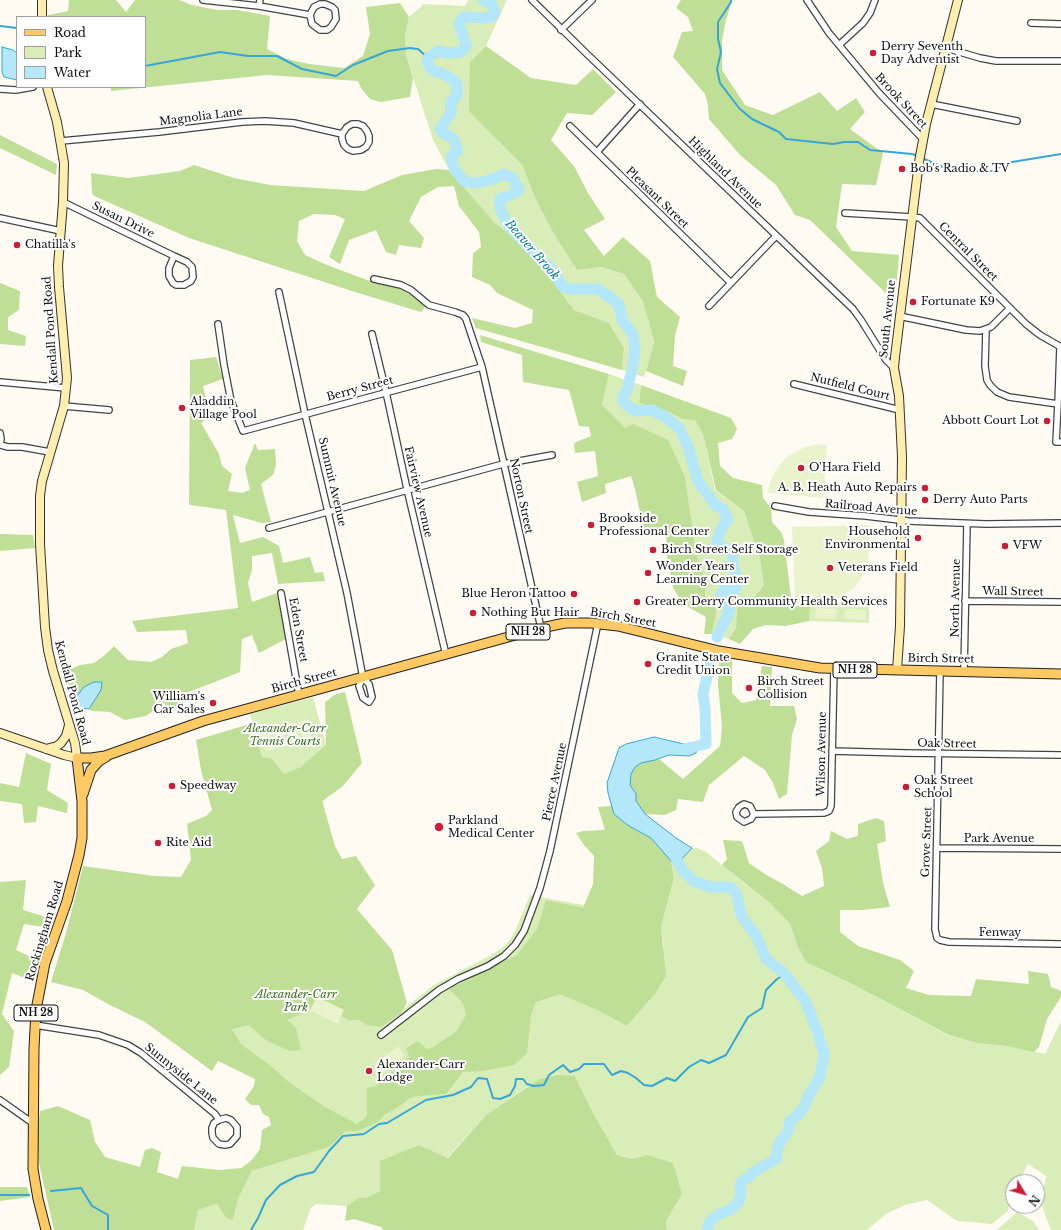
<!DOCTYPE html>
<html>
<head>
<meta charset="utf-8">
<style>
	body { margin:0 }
	#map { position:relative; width:1061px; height:1230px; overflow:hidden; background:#fffbf3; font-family:"Libre Baskerville",serif }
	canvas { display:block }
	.legend { position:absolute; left:16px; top:16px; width:130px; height:72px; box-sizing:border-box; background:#fff; border:1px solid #9f9f9f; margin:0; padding:5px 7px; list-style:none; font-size:12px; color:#101010 }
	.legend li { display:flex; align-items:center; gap:8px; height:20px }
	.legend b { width:20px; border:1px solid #9f9f9f }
	.north { position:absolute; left:1005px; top:1174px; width:40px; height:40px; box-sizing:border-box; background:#fff; border:1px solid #9f9f9f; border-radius:50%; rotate:127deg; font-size:11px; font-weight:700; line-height:16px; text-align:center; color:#101010 }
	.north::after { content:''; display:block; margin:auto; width:14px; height:18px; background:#cb1d37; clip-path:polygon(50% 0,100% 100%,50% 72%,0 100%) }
</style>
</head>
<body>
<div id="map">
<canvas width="1061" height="1230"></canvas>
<ul class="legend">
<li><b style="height:5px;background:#ffca63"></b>Road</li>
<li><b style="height:11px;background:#d9edb9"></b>Park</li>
<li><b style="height:11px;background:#b4e7fa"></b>Water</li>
</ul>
<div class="north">N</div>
</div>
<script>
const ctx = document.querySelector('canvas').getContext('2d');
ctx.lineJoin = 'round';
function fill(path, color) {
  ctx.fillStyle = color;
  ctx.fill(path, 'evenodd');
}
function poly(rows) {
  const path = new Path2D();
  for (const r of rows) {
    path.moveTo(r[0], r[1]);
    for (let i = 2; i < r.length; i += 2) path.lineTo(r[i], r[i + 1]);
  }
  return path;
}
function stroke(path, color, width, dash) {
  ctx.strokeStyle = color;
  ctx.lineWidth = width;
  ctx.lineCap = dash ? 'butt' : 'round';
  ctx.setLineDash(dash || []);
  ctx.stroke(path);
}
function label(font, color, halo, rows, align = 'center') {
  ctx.font = font + ' "Libre Baskerville",serif';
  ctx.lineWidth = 4;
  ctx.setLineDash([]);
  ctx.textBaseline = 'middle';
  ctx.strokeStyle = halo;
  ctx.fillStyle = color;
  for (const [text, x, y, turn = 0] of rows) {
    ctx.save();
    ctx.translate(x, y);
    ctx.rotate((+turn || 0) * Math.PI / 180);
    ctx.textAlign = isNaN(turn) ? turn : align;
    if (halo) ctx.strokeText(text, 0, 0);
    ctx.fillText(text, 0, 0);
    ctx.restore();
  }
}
fill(poly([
	[468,0,507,0,486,46,470,62,499,142,522,165,536,200,555,236,577,270,602,267,624,274,642,300,648,319,654,343,644,377,622,370,624,348,609,323,574,310,560,291,512,236,495,223,449,170,433,140,406,55,405,35,409,17,424,4,465,6],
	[609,374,641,385,639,403,667,411,682,419,695,419,703,434,715,490,744,511,760,560,764,585,755,596,744,602,737,608,736,628,729,639,712,634,717,609,705,596,705,579,696,552,685,477,625,429,602,405],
	[810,605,869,607,869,623,809,621],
	[313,697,335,778,323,803,380,1027,434,985,493,954,502,948,510,940,516,929,530,895,594,907,664,947,661,927,674,878,671,861,677,864,692,848,697,848,706,852,744,883,771,904,790,924,797,945,806,962,854,985,948,1035,977,1043,1006,1046,1045,1054,1061,1021,1061,1230,1051,1230,1041,1203,1046,1176,1028,1164,1019,1182,1013,1182,1013,1192,1011,1197,1008,1211,992,1224,957,1221,927,1200,905,1205,886,1214,867,1230,667,1230,666,1222,682,1194,647,1155,632,1159,617,1155,591,1109,575,1076,532,1084,527,1087,487,1114,447,1158,419,1145,380,1191,366,1198,360,1197,347,1206,316,1204,311,1208,303,1230,194,1230,198,1210,217,1204,226,1218,233,1220,238,1199,252,1171,329,1147,346,1131,358,1131,228,1045,265,768,250,714],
	[655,994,627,1026,599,1011],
	[1017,1212,1033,1221,1039,1230,997,1230]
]), '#d9edb9');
fill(poly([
	[69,0,116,0,126,12,135,0,179,0,192,5,217,10,237,10,270,16,267,49,287,59,309,64,344,68,363,56,370,34,366,7,400,3,409,17,405,35,406,55,413,78,410,97,381,102,370,99,361,88,358,81,267,75,111,91,111,87,145,87,145,17,48,17,48,15,68,11],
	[681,0,732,0,725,24,722,41,722,70,745,105,773,115,820,92,837,111,856,98,865,112,850,129,883,153,876,185,842,184,836,227,852,251,899,255,895,302,810,220,795,215,776,185,740,155,709,119,708,105,705,94,673,57,682,32,693,31,688,17,676,8],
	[486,46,531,78,576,85,593,69,616,92,592,115,567,113,551,140,574,166,588,193,605,219,584,230,604,256,623,237,650,261,657,297,680,317,675,336,673,366,687,371,683,386,646,371,654,342,648,319,642,300,624,274,602,267,577,270,555,236,536,200,522,165,469,111,470,62],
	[0,135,57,164,56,175,0,148],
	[194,165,234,178,270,185,364,191,402,175,436,169,449,170,495,223,512,236,541,266,574,310,609,323,624,348,622,370,476,328,472,318,515,328,532,323,533,310,497,293,490,285,472,277,473,253,481,247,479,232,459,206,454,186,438,187,421,197,409,221,424,238,421,248,399,245,396,255,386,252,376,230,349,240,340,264,329,257,345,219,335,215,314,214,299,221,297,241,305,255,327,265,367,280,401,288,420,301,425,307,421,312,355,292,189,238,94,196,92,193,91,173,128,178,180,171],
	[0,283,20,291,19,310,8,317,8,330,26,336,25,346,0,344],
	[480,335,609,374,602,405,625,428,633,424,668,440,685,477,696,552,705,579,705,596,717,609,712,634,704,634,706,617,690,608,680,599,673,588,667,556,666,527,644,532,635,489,631,476,605,484,606,493,582,502,577,482,598,476,595,451,575,453,574,443,591,436,589,427,579,426,569,390,523,382,522,355,481,342],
	[216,357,223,379,203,386,210,416,201,423,219,454,222,466,232,474,228,491,242,493,250,490,245,468,255,443,258,450,275,449,276,465,273,475,261,484,271,522,262,523,233,515,240,543,263,537,279,546,283,563,310,557,315,573,323,572,325,581,278,584,272,553,252,556,252,570,248,583,252,602,277,593,286,639,259,653,252,635,242,639,240,672,184,694,182,708,170,712,164,703,146,716,125,720,110,712,91,711,89,709,101,690,77,696,74,704,64,672,80,665,94,663,105,655,114,646,128,660,151,662,162,657,171,649,188,643,186,630,137,632,132,621,238,608,226,510,190,505,189,504,190,360],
	[641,385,731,418,737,429,732,439,718,443,720,466,733,478,762,485,763,498,771,508,772,522,781,532,784,540,792,606,810,605,809,621,786,626,766,625,753,629,740,644,729,639,736,628,737,608,744,602,755,596,764,585,760,560,744,511,716,490,703,434,695,420,682,419,667,411,639,403],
	[0,534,33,535,35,548,0,551],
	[719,660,732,660,732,693,742,703,756,700,762,666,772,667,770,706,794,706,797,719,792,735,787,794,779,799,773,783,765,770,744,756,709,785,703,802,678,799,676,810,665,815,645,814,636,801,636,794,630,785,631,774,635,767,641,763,659,759,683,779,720,746,722,727,718,684],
	[345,692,362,763,342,787,322,801,335,846,342,859,356,856,375,885,357,909,392,950,407,1003,400,1014,381,1027,367,1025,358,1020,349,1020,341,1016,344,1010,317,997,310,1010,287,1020,296,1028,301,1050,290,1051,267,1041,249,1025,232,1029,241,1044,268,1064,290,1083,325,1107,357,1124,367,1116,367,1088,376,1086,409,1057,406,1048,418,1041,428,1050,456,1032,466,1015,463,1003,449,989,517,955,537,929,546,900,583,908,593,884,594,856,584,845,576,833,583,831,605,830,598,807,612,806,614,814,629,826,651,838,671,861,674,878,661,927,666,976,655,994,627,1026,599,1011,560,994,536,1002,531,1015,527,1053,514,1065,483,1071,463,1072,446,1094,418,1096,410,1098,400,1106,384,1115,378,1122,358,1131,346,1131,329,1147,252,1171,238,1199,233,1220,226,1218,217,1204,198,1210,194,1230,54,1230,39,1163,37,1133,40,1111,58,1106,90,1120,95,1142,105,1157,140,1167,145,1150,152,1148,161,1152,157,1172,178,1179,182,1166,219,1170,241,1168,251,1161,260,1149,262,1130,271,1125,269,1117,263,1114,259,1105,251,1105,245,1099,254,1086,255,1079,218,1061,212,1071,145,1022,110,1005,83,990,51,982,66,933,83,866,154,876,181,877,191,860,187,824,206,816,212,810,201,770,196,740,253,723,262,757,272,759,284,774,301,767,326,745,325,702,336,694],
	[26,753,51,764,47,790,68,803,67,813,38,806,36,822,24,823,22,804,0,801,0,783,19,787],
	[876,818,884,821,886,841,877,844,883,883,890,907,862,910,840,910,840,932,858,946,900,960,914,971,906,988,929,995,971,996,976,979,1029,984,1028,971,1048,974,1051,987,1061,991,1061,997,1047,1019,1039,1047,1034,1052,1006,1046,977,1043,949,1035,854,985,806,962,797,945,790,924,771,904,722,865,727,859,723,840,742,841,749,863,768,876,783,884,802,896,824,886,822,868,816,851,829,841,831,831,847,839,858,836,858,824],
	[26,880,23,910,53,919,50,928,24,924,16,950,40,961,35,982,12,973,2,1014,14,1031,9,1067,0,1075,0,882],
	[558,1075,575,1076,591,1109,617,1155,632,1159,647,1155,673,1163,682,1194,666,1222,667,1230,384,1230,381,1227,354,1219,345,1221,347,1206,360,1197,366,1198,380,1191,380,1161,419,1145,448,1158,487,1114,540,1079],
	[0,1187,27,1187,30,1197,0,1201]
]), '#bfdf97');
fill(poly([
	[819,444,827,445,823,498,768,493,770,482,774,473,780,464,788,456,805,447],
	[870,525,868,564,860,580,854,588,830,605,795,604,792,527],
	[816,608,837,609,836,619,815,618],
	[845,609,866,610,866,620,845,619],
	[307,719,312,740,303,742,298,722],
	[295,722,300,743,290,745,285,725],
	[282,725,287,746,278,748,273,728],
	[270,728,275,749,265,751,260,731],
	[317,997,344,1010,338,1024,310,1010],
	[398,1046,405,1056,382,1073,374,1064]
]), '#eaf4cc');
const water = poly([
	[2,47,13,50,17,53,17,80,4,77,2,72,2,47],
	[94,682,102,682,101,690,89,709,81,708,74,704,77,696,84,687,94,682],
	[654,737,688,745,697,744,698,748,696,753,689,756,669,755,655,760,641,763,635,767,631,774,630,785,636,794,636,801,645,814,676,838,692,848,677,864,671,861,651,838,629,826,614,814,608,793,607,783,619,748,626,744,654,737]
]);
fill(water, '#b4e7fa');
stroke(water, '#36a6d7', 1);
stroke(poly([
	[731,0,731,2,718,22,718,39,721,52,717,69,720,83,739,108,752,119,779,132,786,139,833,144,844,142,858,142,870,150,912,154,918,156],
	[0,26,17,28],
	[145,66,220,52,248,56,277,56,302,69,336,76,353,65,388,51,410,48,418,49,428,58],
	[922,158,952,171,994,171,1006,163,1061,154],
	[51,1191,81,1188,92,1206,108,1215,108,1230],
	[0,1195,29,1195],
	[251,1230,258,1218,266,1200,280,1185,297,1176,314,1172,329,1151,343,1136,364,1134,379,1124,387,1123,426,1100,453,1095,471,1087,478,1078,487,1079,493,1098,500,1099,510,1095,515,1086,516,1079,523,1079,527,1084,534,1086,544,1085,549,1075,563,1065,570,1072,579,1069,584,1064,604,1064,612,1075,621,1071,628,1073,636,1078,644,1085,652,1086,667,1078,675,1081,689,1067,701,1060,709,1063,726,1055,748,1017,762,1008,766,990,777,979,785,974]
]), '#36a6d7', 2);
stroke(poly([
	[483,0,491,3,495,12,492,17,484,18,464,17,459,23,466,46,461,52,449,53,438,51,428,58,427,62,432,70,445,75,457,83,457,96,451,101,451,113,440,129,443,133,453,138,458,150,451,157,455,170,465,182,477,183,493,179,504,174,513,178,519,190,511,195,500,199,500,209,509,226,533,252,551,268,563,287,570,289,598,289,619,304,622,320,633,334,635,349,633,365,627,390,623,396,623,402,635,411,652,410,664,416,680,429,688,447,698,481,715,505,723,509,728,519,722,527,717,541,721,547,731,549,737,586,735,590,726,588,721,594,730,610,717,637],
	[683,749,706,744,705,708,703,694,711,660],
	[671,849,683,871,694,881,710,887,730,887,737,895,741,915,757,937,766,959,785,974,806,1002,817,1031,824,1054,820,1076,807,1099,805,1106,798,1115,790,1121,788,1132,778,1145,776,1159,752,1173,748,1178,744,1179,740,1184,741,1193,738,1203,730,1210,719,1214,710,1221,707,1230]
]), '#b4e7fa', 11);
const street = poly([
	[203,0,259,6,260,0],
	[532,0,587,54,853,309,861,320,886,360,894,368],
	[807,0,829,33,879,93,923,139],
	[259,6,310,15,312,24,320,30,327,30,331,27,336,19,335,10,332,7,325,4,320,4,314,7,310,15],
	[1031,23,1061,24],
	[561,30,592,0],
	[839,45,863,23,870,13,875,0],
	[946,48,980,58,996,61,1061,61],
	[0,89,16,90,33,87],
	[931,104,1017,121],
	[570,126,731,283],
	[61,141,159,132,242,122,265,121,294,123,342,134,342,139,344,145,348,149,353,151,361,150,366,147,369,142,369,136,367,131,363,126,358,124,352,124,347,127,342,134],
	[597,152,640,104],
	[63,202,174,256],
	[845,213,912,217,920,218,1026,324,1040,335,1061,347],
	[0,218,61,231],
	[174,256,187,262,192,267,193,277,191,281,184,285,176,285,173,283,169,276,169,268,174,256],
	[374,279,401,285,411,290,429,305,455,312,463,315,466,319,482,367,541,628],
	[279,292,305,414,347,593,363,678],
	[709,306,776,236],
	[899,316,966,330,980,331,991,327,1010,308],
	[218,324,224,365,231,401,243,431,482,367],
	[986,330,985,366,987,380,990,385,997,392,1009,397,1058,404,1060,347],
	[372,334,386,392,407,489,446,655],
	[0,382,66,388],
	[794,384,900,410],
	[1058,404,1056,442,1061,442],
	[64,406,109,410],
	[0,433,1,439,0,445],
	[0,445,8,447,22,447,50,452],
	[775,506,809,512,866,516,908,521,986,524,1061,523],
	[269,528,503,464,552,455],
	[281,593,299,695],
	[965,601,1061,602],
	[940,671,935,929,937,938,940,940,949,942,1061,944],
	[964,672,967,524],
	[363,678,369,684,372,697,369,702,363,698,359,686,363,678],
	[832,751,905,753,1061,755],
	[754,814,751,819,744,822,737,817,736,812,739,807,744,804,750,806,754,814,824,813,829,811,831,806,834,669],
	[937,848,1061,849],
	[35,1025,99,1035,128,1045,141,1053,215,1114,219,1120,214,1123,212,1128,212,1133,213,1138,219,1144,225,1145,230,1144,237,1136,237,1127,231,1120,226,1118,219,1120],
	[381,1035,439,990,458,979,488,966,504,956,515,945,524,931,540,888,550,851,598,623],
	[0,1100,34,1124]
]);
const secondary = poly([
	[42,17,42,0],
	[897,670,900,626,902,457,899,396,894,368,895,357,919,162,926,124,958,0],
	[0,733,64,755,77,758,75,743,53,671,48,650,45,627,40,544,40,496,42,481,64,406,67,378,59,287,58,266,63,202,64,163,57,122,47,87],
	[46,749,57,746,61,743,66,736,69,725]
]);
const primary = poly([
	[83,794,91,770,99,761,106,757],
	[46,1230,38,1199,33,1169,34,1048,36,1010,45,963,67,901,79,855,82,838,82,801,77,758,91,758,105,756,203,721,541,628,565,623,591,623,618,626,719,651,820,668,1061,674]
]);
stroke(street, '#434343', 8);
stroke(secondary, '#323232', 10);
stroke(primary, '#212121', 11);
stroke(street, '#fff', 5.5);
stroke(secondary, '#ffeeae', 8);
stroke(primary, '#ffca63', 9);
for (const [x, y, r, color] of [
	[873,53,4,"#cb1d37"],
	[902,169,4,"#cb1d37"],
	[17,245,4,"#cb1d37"],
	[913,302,4,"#cb1d37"],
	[182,408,4,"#cb1d37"],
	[1047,421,4,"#cb1d37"],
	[801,468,4,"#cb1d37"],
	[925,488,4,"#cb1d37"],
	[925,500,4,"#cb1d37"],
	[591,525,4,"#cb1d37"],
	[918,538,4,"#cb1d37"],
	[1005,546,4,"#cb1d37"],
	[653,550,4,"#cb1d37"],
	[830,568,4,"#cb1d37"],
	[648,573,4,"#cb1d37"],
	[574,594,4,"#cb1d37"],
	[637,602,4,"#cb1d37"],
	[473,613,4,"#cb1d37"],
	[648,664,4,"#cb1d37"],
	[749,688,4,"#cb1d37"],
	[213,703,4,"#cb1d37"],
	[172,786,4,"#cb1d37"],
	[906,787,4,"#cb1d37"],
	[439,827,5,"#cb1d37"],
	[158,843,4,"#cb1d37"],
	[369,1071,4,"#cb1d37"]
]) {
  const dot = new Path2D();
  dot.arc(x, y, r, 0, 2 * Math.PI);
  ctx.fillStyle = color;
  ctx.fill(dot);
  stroke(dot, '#fff', 1.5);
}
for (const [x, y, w] of [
	[528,632,44],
	[855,670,44],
	[36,1013,44]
]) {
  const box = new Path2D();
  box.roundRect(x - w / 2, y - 8, w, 16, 3);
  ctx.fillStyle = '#fff';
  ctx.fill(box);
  stroke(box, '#101010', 1);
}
label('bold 10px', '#101010', null, [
	["NH 28",528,632],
	["NH 28",855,670],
	["NH 28",36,1013]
]);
label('11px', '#101010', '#fff', [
	["Derry Seventh",881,47],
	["Day Adventist",881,60],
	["Bob's Radio & TV",910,169],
	["Chatilla's",25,245],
	["Fortunate K9",921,302],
	["Aladdin",190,402],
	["Village Pool",190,415],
	["Abbott Court Lot",1039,421,"right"],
	["O'Hara Field",809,468],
	["A. B. Heath Auto Repairs",917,488,"right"],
	["Derry Auto Parts",933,500],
	["Brookside",599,519],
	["Professional Center",599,532],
	["Household",910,532,"right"],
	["Environmental",910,545,"right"],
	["VFW",1013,546],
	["Birch Street Self Storage",661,550],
	["Wonder Years",656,567],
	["Learning Center",656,580],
	["Veterans Field",838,568],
	["Blue Heron Tattoo",566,594,"right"],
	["Greater Derry Community Health Services",645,602],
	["Nothing But Hair",481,613],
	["Granite State",656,658],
	["Credit Union",656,671],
	["Birch Street",757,682],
	["Collision",757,695],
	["William's",205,697,"right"],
	["Car Sales",205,710,"right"],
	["Oak Street",914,781],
	["School",914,794],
	["Speedway",180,786],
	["Parkland",448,821],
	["Medical Center",448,834],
	["Rite Aid",166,843],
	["Alexander-Carr",377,1065],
	["Lodge",377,1078]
], 'left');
label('11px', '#101010', '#fff', [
	["Brook Street",901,101,47],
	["Magnolia Lane",201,117,-7],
	["Highland Avenue",725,173,44],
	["Pleasant Street",657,198,44],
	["Susan Drive",123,220,26],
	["Central Street",968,252,45],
	["South Avenue",888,319,-84],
	["Kendall Pond Road",51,330,-94],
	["Nutfield Court",850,387,14],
	["Berry Street",360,389,-15],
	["Summit Avenue",332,482,77],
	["Fairview Avenue",418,492,77],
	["Norton Street",521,496,78],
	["Railroad Avenue",871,508,5],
	["Wall Street",1013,592,1],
	["North Avenue",956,598,-89],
	["Birch Street",623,618,10],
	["Eden Street",298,630,80],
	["Birch Street",941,659,1],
	["Birch Street",304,681,-15],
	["Kendall Pond Road",72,693,75],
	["Oak Street",947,744,1],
	["Wilson Avenue",822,754,-89],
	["Pierce Avenue",555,782,-78],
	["Park Avenue",999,839],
	["Grove Street",927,842,-88],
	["Rockingham Road",45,931,-73],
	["Fenway",1000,933],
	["Sunnyside Lane",181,1074,39]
]);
label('italic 11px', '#346e1b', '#fff', [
	["Alexander-Carr",285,729],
	["Tennis Courts",285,742],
	["Alexander-Carr",296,995],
	["Park",296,1008]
]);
label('italic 12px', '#0f77ac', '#fff', [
	["Beaver Brook",532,250,49]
]);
</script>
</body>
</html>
